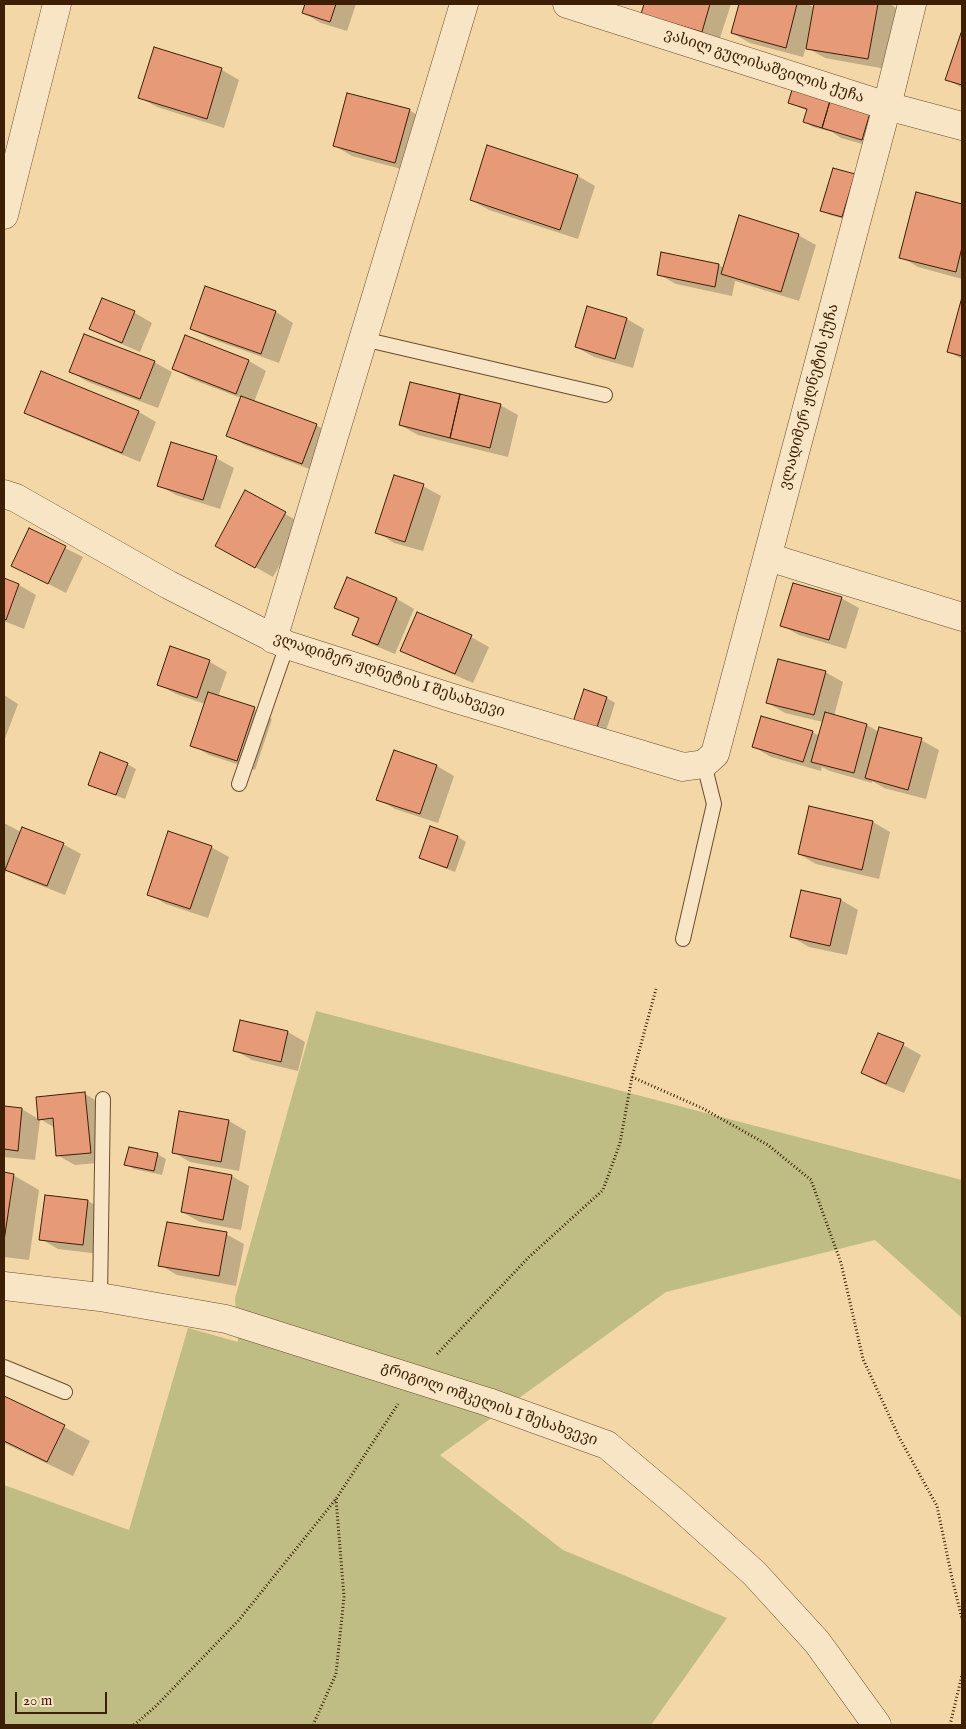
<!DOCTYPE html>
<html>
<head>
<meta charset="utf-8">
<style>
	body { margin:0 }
	#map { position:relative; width:966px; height:1729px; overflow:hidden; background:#f3d7a7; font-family:"IM FELL English",serif }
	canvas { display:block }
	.frame { position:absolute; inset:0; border:5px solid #3c1f04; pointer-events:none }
	.scale { position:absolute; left:15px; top:1692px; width:92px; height:22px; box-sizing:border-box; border:2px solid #3c1f04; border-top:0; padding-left:6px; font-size:15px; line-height:18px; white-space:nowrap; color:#3c1f04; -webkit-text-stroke:4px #f7e5c6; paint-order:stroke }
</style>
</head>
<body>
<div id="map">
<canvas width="966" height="1729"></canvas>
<div class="frame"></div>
<div class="scale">20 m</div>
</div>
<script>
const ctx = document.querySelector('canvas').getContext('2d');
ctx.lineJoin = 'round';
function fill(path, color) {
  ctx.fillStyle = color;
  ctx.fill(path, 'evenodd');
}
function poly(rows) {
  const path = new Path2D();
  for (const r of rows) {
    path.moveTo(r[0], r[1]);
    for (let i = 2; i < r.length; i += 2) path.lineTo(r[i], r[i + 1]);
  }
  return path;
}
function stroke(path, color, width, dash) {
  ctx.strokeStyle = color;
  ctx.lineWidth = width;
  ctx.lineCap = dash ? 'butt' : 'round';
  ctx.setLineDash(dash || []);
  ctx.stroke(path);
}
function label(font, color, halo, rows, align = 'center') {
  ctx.font = font + ' "IM FELL English","Noto Serif Georgian",serif';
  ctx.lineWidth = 4.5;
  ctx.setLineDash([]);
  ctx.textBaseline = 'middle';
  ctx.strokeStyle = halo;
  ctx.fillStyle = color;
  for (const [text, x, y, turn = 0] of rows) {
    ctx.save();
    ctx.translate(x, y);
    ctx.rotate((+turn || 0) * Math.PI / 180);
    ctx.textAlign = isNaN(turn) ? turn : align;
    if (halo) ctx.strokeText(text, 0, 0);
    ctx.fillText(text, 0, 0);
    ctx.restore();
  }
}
fill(poly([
	[316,1011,962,1180,962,1318,875,1240,666,1292,440,1455,563,1550,727,1618,651,1725,4,1725,4,1485,129,1530,188,1328,238,1342,235,1298]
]), '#bfbd84');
fill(poly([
	[306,4,356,4,347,31,321,23,303,13],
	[645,4,731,4,719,41,642,13],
	[740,4,808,4,815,8,815,4,890,4,896,8,886,69,825,58,806,47,803,57,750,43,732,33],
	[962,34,962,88,947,79],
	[155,49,222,70,239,80,224,128,157,107,139,97],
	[790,103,870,114,887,124,880,149,841,138,832,132,813,127,805,122,808,111],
	[409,110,427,121,413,172,352,156,335,146],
	[488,147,578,176,595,186,578,239,489,210,471,200],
	[854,175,851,221,830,215,822,211],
	[917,194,962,205,962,279,918,267,901,257],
	[798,235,816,245,799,301,735,281,732,296,676,284,658,274,719,265,724,268],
	[206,287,276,312,293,323,279,363,209,338,191,328],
	[102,299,135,313,152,323,140,352,108,338,90,328],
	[962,302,962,359,949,352],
	[588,308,627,319,644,329,633,368,594,357,576,347],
	[186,337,249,361,266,371,254,402,316,425,334,435,320,473,245,445,227,435,241,398,191,379,173,368],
	[154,362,172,372,158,408,88,382,71,372],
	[42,372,139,412,156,422,140,462,43,422,26,412],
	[500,405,518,415,508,457,418,435,400,425],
	[216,458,234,468,220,509,176,495,158,485],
	[423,486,441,496,423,551,394,543,377,532],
	[246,492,303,524,273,577,234,555],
	[29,530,83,557,66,593,12,565],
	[347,579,397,599,414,609,395,654,371,644,354,634,360,620,336,607],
	[4,580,19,585,36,595,24,629,4,621],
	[841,598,859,608,846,649,799,635,781,625],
	[418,614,471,637,489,647,473,683,420,660,402,650],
	[171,648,210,662,227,672,218,697,254,709,272,719,255,770,209,755,192,745,205,704,176,694,158,684],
	[825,672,843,682,834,716,867,725,879,732,921,740,939,750,926,799,884,788,872,781,872,783,830,771,822,767,821,771,771,757,754,747,812,732,820,736,823,722,785,713,768,703],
	[585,691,607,698,615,703,605,734,583,727],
	[4,695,18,704,4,741],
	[127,764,136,769,125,799,98,789,90,784],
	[437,766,454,776,438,823,395,809,378,799],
	[810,807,873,822,890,832,879,879,816,864,799,854],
	[4,823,21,832,63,844,81,854,65,895,24,879,7,870,4,875],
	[431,827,458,837,466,842,455,872,429,862,420,857],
	[211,847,229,857,208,918,166,904,148,894],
	[841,900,858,910,847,955,809,947,792,937],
	[288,1032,305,1042,298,1071,252,1060,234,1050],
	[903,1045,921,1055,904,1093,880,1083,862,1073],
	[85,1094,102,1104,108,1162,75,1165,57,1155,55,1128,40,1119],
	[4,1108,22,1109,40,1120,35,1160,4,1157],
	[229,1121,246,1131,239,1171,190,1162,173,1152],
	[157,1154,166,1159,162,1175,134,1169,126,1164],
	[4,1173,13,1175,39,1190,29,1260,4,1257],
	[232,1176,249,1186,241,1230,200,1222,182,1212],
	[88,1201,105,1211,100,1254,58,1249,41,1239],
	[226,1234,244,1244,236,1286,177,1275,160,1265],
	[4,1397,64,1427,90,1441,73,1476,4,1443]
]), '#0003');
const building = poly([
	[305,4,336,4,330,22,302,13,305,4],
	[644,4,710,4,702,32,641,14,644,4],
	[739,4,797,4,786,48,731,33,739,4],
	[814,4,878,4,868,59,806,49,814,4],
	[961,33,962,33,962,85,945,80,961,33],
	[154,47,222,68,207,119,138,98,154,47],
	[792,90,830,101,822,128,803,122,807,109,788,103,792,90],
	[347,93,410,109,395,163,333,146,347,93],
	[830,101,870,113,862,140,822,128,830,101],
	[487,145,578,175,560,230,470,200,487,145],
	[833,168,855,174,842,217,820,211,833,168],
	[916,192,962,204,962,247,956,272,899,258,916,192],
	[739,215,799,234,781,292,721,274,739,215],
	[661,252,719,264,715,287,657,275,661,252],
	[205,286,276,311,261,354,190,329,205,286],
	[962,297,962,356,947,352,962,297],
	[102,298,135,311,122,343,89,329,102,298],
	[587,306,627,318,615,359,575,347,587,306],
	[84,334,155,361,140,399,69,372,84,334],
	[185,335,249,360,236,394,172,369,185,335],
	[41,371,139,411,122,453,24,413,41,371],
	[410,382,460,394,450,438,399,425,410,382],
	[460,394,501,404,490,448,450,438,460,394],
	[241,396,317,424,302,464,226,436,241,396],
	[171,442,217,456,203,500,157,486,171,442],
	[394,475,424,484,405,542,375,533,394,475],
	[245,490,286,512,255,568,215,546,245,490],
	[29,528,66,546,48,584,11,566,29,528],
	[347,577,397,598,378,645,352,635,359,618,334,608,347,577],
	[4,578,19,584,6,620,4,619,4,578],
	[793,583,842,597,829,640,780,626,793,583],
	[417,612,472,635,455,674,400,651,417,612],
	[170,646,210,660,197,698,157,685,170,646],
	[778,659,826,671,814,715,766,703,778,659],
	[584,689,607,697,596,730,573,722,584,689],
	[208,692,255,707,237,761,190,746,208,692],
	[825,712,867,724,854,773,811,762,825,712],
	[761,716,813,731,803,762,752,747,761,716],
	[879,727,922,738,908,790,865,778,879,727],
	[394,750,437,765,420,814,376,800,394,750],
	[100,752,128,763,116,795,88,785,100,752],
	[809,806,873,821,862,870,798,854,809,806],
	[430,826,458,836,447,868,419,858,430,826],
	[22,827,64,843,47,886,5,870,22,827],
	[168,831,212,846,190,909,147,895,168,831],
	[801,890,841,899,830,946,790,937,801,890],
	[240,1020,288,1031,281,1062,233,1051,240,1020],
	[878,1033,904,1043,886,1084,861,1073,878,1033],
	[85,1092,91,1153,56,1156,53,1118,38,1120,36,1097,85,1092],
	[4,1106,22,1108,18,1151,4,1149,4,1106],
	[179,1111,229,1120,221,1162,172,1153,179,1111],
	[129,1147,158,1153,154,1171,124,1165,129,1147],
	[189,1167,232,1175,223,1220,181,1212,189,1167],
	[4,1172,14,1174,4,1241,4,1172],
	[45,1195,88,1200,83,1245,39,1240,45,1195],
	[167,1222,227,1232,219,1276,158,1266,167,1222],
	[4,1396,65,1425,47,1462,4,1441,4,1396]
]);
fill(building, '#e79a78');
stroke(building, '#3c1f04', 1);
const service = poly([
	[363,339,605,395],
	[239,784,287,645],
	[683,939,714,804,704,764],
	[100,1297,103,1099],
	[4,1367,65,1392]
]);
const minor = poly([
	[567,4,887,106,962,126],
	[4,215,57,4],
	[4,494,16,498,169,585,287,645,456,699,683,767,704,764,715,754,887,106,912,4],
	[768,557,962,617],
	[273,639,464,4],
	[4,1286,100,1297,226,1319,488,1402,607,1445,676,1503,754,1573,817,1642,877,1725]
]);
stroke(service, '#6a4d2d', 16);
stroke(minor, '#6a4d2d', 29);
stroke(poly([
	[632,1077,702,1108,768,1145,811,1180,841,1263,863,1359,899,1437,937,1506,952,1578,962,1619],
	[437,1354,529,1257,603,1190,620,1143,632,1077,656,989],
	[134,1725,155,1707,239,1620,336,1499,398,1404],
	[313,1725,336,1674,344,1597,336,1499],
	[950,1725,962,1675]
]), '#3c1f04', 3, [1, 2.5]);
stroke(service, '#f7e5c6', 14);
stroke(minor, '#f7e5c6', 28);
label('15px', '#3c1f04', '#f7e5c6', [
	["ვასილ გულისაშვილის ქუჩა",764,67,18],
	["ვლადიმერ ჟღნეტის ქუჩა",810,397,-75],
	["ვლადიმერ ჟღნეტის I შესახვევი",389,676,18],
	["გრიგოლ ოშკელის I შესახვევი",489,1405,19]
]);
</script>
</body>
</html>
